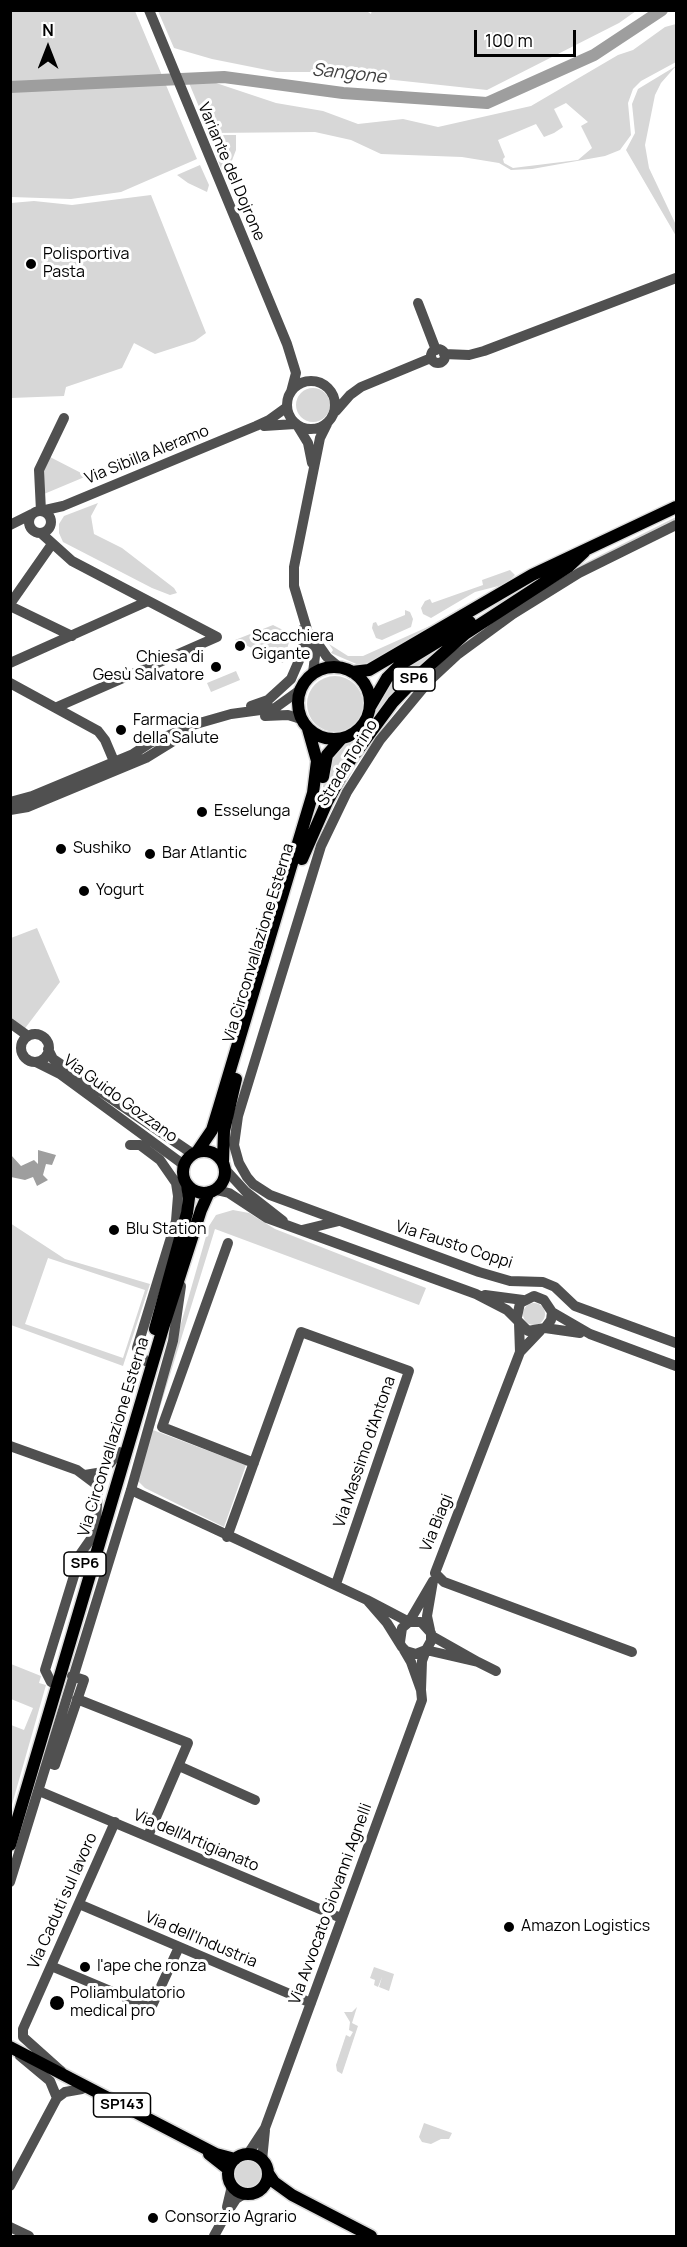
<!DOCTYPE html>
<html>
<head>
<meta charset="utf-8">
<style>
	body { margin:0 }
	#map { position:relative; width:687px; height:2247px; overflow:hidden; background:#fff; font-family:Manrope,sans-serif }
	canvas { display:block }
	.frame { position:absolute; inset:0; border:12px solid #000; pointer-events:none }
	.north { position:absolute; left:18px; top:18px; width:60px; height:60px; -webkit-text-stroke:4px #fff; paint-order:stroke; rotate:0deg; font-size:16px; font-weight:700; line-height:24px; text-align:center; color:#000 }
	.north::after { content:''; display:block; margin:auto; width:21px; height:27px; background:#000; clip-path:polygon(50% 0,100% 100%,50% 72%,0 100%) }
	.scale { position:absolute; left:474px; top:30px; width:102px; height:27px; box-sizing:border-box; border:3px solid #000; border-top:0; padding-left:8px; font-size:18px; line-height:21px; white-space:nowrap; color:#000; -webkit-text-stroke:4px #fff; paint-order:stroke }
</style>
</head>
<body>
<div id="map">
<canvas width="687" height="2247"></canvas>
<div class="frame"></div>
<div class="north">N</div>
<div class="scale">100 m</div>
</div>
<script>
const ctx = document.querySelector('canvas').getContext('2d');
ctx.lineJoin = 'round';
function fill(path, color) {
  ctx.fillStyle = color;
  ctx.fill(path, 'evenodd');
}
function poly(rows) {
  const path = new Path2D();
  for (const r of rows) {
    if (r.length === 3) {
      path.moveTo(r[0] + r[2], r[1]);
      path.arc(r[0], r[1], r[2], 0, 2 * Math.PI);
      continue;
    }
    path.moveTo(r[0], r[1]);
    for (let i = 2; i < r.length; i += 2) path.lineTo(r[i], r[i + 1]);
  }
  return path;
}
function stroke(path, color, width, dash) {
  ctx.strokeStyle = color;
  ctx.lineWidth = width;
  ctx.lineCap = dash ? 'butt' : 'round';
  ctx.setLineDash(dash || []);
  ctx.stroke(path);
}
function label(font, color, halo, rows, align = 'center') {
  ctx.font = font + ' Manrope,sans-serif';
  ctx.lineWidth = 6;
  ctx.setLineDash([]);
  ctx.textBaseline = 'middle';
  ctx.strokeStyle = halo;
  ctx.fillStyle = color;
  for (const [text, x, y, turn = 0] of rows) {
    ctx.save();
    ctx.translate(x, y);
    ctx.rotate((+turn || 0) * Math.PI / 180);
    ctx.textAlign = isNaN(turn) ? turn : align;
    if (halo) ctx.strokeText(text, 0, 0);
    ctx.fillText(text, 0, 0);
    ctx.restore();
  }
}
fill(poly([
	[365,10,371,14,372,10,636,11,619,23,487,90,320,72,277,72,212,59,174,48,158,11],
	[10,11,135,11,197,159,121,192,71,199,11,197],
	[676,24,676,62,641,81,633,89,628,103,631,135,620,150,605,156,532,169,511,170,499,163,462,157,381,154,351,140,315,132,210,133,189,83,207,80,276,103,323,111,358,124,403,119,438,127,531,106,618,55,633,50,665,27],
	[566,103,588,122,581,126,592,148,578,160,513,168,504,163,503,159,505,157,498,140,536,124,544,137,554,133,563,127,554,109],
	[676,66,661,83,655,95,645,145,649,168,676,225,676,236,626,150,635,133,632,104,638,89],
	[222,135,236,135,236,150,231,163,222,171,210,139],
	[200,165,209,185,207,192,188,183,177,175],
	[151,195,206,333,195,341,155,354,134,343,122,368,66,387,64,396,11,398,11,203,34,201,72,205],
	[313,405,17],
	[50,457,87,476,44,494,43,470],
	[98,503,91,516,94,534,122,548,174,588,177,593,170,595,152,588,63,542,59,533,59,524,64,516],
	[676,517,676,520,569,575,567,572],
	[510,570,515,575,506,584,475,592,431,618,423,614,421,608,425,601,430,599,432,603,483,585,482,580],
	[475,599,371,664,361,666,331,653,333,650,329,644,348,656,363,656,432,625],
	[405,610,410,612,413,619,411,627,382,640,376,638,372,628,373,623,376,622,378,626,405,615],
	[273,625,283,630,289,642,283,663,235,640],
	[456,634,423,665,317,815,329,758,339,745,354,740,366,729,392,676],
	[236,671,240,680,211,692,207,683],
	[335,704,28],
	[37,928,60,982,23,1031,11,1022,11,938],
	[233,1210,249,1213,275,1229,426,1288,419,1305,215,1229,153,1430,246,1465,224,1527,145,1488,138,1481,139,1470,209,1226,216,1215],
	[10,1223,65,1259,150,1284,123,1366,11,1325],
	[48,1258,145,1290,123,1358,25,1324],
	[534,1314,11],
	[11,1664,41,1676,39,1683,46,1685,11,1808,11,1725,24,1730,33,1708,11,1699],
	[374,1967,394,1974,389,1991,379,1987,382,1977,378,1987,374,1985,375,1980,370,1978],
	[357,2007,352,2023,358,2026,342,2074,337,2071,336,2065,346,2035,350,2037,353,2032,349,2030,350,2022,344,2012,352,2012],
	[424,2123,452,2133,449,2139,441,2139,431,2144,422,2142,419,2137],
	[248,2174,15]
]), '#d7d7d7');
fill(poly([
	[38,1150,56,1155,52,1165,46,1164,43,1175,48,1180,37,1186,33,1177,25,1180,11,1177,11,1155,21,1166,34,1160,38,1164]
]), '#9e9e9e');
stroke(poly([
	[10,87,224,77,343,93,487,103,594,55,662,10]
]), '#9e9e9e', 12);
const major = poly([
	[334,703,36],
	[352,672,369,670,532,575,676,507],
	[370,707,387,678,401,664,470,622],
	[323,777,327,755,341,739],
	[302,859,327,802,349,762,393,702,420,674,465,634,568,567,584,552],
	[204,1172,21],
	[197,1152,212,1130,219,1107,313,793,317,761,308,729],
	[223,1161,224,1131,236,1079],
	[155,1329,187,1213,189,1198,187,1185],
	[10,1845,163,1328,201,1210,209,1192],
	[10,2047,216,2154,235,2159],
	[209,2154,228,2169],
	[248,2174,20],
	[268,2173,274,2182,292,2195,371,2236]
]);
stroke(major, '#dbdbdb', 15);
stroke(poly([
	[149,10,287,344,296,373,291,392],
	[418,303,436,350],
	[438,356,7],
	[444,354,469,355,484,351,676,278],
	[311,405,24],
	[336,411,350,395,361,387,431,358],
	[64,418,39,470,41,511,63,506,256,426,269,420,287,407],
	[297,425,308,443,312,463],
	[264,426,295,424],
	[40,522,11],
	[10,525,32,514],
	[676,525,579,573,513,614,457,655,429,681,380,740,347,792,321,846,238,1116,234,1145,239,1163,247,1177,253,1184,270,1195,479,1272,510,1281,543,1282,555,1287,575,1306,676,1343],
	[42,534,72,561,217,637],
	[10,604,52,544],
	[10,606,72,636],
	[315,640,327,657,339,667],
	[10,663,146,602],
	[313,673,315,656,294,586,294,567,320,438,327,424],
	[10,683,98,731,105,740,116,766],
	[251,706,268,700,291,679,304,649,302,630],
	[57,707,217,637],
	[265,716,288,715,301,719],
	[10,802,32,796,133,754,150,743,196,724,231,714,275,708,300,690],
	[10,810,28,807,146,758,180,737],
	[10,1023,28,1036],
	[35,1048,14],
	[237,1035,238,1021,282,869,293,847],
	[48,1049,53,1059,193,1154],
	[36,1062,60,1074,184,1165],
	[130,1145,140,1145,160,1160,176,1183,178,1196,176,1221,137,1348,145,1361],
	[225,1169,246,1192,283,1221],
	[216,1190,229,1193,267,1218,476,1294,507,1310,528,1331,545,1328,551,1320,552,1312,544,1300,534,1296,520,1303,517,1317],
	[302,1230,339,1221],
	[228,1243,162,1427,254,1463],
	[485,1295,523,1300],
	[552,1312,590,1334,676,1366],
	[519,1323,520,1352],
	[545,1328,580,1333],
	[540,1331,520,1352,435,1573,444,1582,632,1652],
	[10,1446,77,1470,97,1485,98,1492,95,1533,81,1553,45,1670,51,1682],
	[85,1475,103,1472,119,1452],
	[131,1490,367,1600],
	[227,1537,301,1332,409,1371,336,1584],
	[400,1642,402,1628,409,1622,421,1622,431,1633,431,1641,426,1650,416,1654,406,1651,402,1647,387,1623,367,1600,409,1622,433,1581,427,1616,430,1630],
	[404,1650,411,1662,421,1690,422,1661,426,1650,478,1662,432,1636],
	[478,1662,496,1671],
	[77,1699,188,1743,148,1836],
	[47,1762,55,1765,84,1680,72,1676],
	[179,1766,255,1800],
	[39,1791,341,1918],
	[10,1882,131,1490,173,1341,181,1286],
	[79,1904,311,2003],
	[51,1966,151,2008,179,1947],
	[20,2056,50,2081,57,2098],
	[61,2071,23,2037,23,2029,115,1822],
	[248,2154,265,2128,422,1700,421,1690],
	[262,2160,265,2130],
	[10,2186,57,2098,65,2092,82,2089],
	[227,2207,232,2186],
	[10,2227,29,2236],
	[214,2236,225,2216,236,2199,244,2194]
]), '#505050', 10);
stroke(major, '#000', 12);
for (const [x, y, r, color] of [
	[31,264,6,"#000"],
	[240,646,6,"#000"],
	[216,667,6,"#000"],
	[121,730,6,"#000"],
	[202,812,6,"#000"],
	[61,849,6,"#000"],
	[150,854,6,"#000"],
	[84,891,6,"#000"],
	[114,1230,6,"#000"],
	[509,1927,6,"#000"],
	[85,1967,6,"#000"],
	[57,2003,8,"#000"],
	[153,2218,6,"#000"]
]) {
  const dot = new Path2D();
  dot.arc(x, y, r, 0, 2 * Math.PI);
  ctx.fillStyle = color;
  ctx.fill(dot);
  stroke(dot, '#fff', 2);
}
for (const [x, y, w] of [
	[414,679,42],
	[85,1564,42],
	[122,2105,57]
]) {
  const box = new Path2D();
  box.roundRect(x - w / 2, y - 12, w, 24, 4.5);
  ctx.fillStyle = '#fff';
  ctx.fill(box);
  stroke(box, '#000', 1.5);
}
label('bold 15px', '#000', null, [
	["SP6",414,679],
	["SP6",85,1564],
	["SP143",122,2105]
]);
label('16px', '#000', '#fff', [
	["Variante del Dojrone",231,172,67],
	["Via Sibilla Aleramo",147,455,-22],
	["Strada Torino",348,763,-58],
	["Via Circonvallazione Esterna",259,943,-73],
	["Via Guido Gozzano",120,1099,36],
	["Via Fausto Coppi",454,1245,18],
	["Via Circonvallazione Esterna",114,1437,-73],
	["Via Massimo d'Antona",365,1452,-71],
	["Via Biagi",437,1523,-68],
	["Via dell'Artigianato",196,1841,23],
	["Via Caduti sul lavoro",63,1901,-66],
	["Via Avvocato Giovanni Agnelli",331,1904,-70],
	["Via dell'Industria",201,1940,23]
]);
label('16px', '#000', '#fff', [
	["Polisportiva",43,255],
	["Pasta",43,273],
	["Scacchiera",252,637],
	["Gigante",252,655],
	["Chiesa di",204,658,"right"],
	["Gesù Salvatore",204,676,"right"],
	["Farmacia",133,721],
	["della Salute",133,739],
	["Esselunga",214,812],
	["Sushiko",73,849],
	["Bar Atlantic",162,854],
	["Yogurt",96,891],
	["Blu Station",126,1230],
	["Amazon Logistics",521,1927],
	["l'ape che ronza",97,1967],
	["Poliambulatorio",70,1994],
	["medical pro",70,2012],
	["Consorzio Agrario",165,2218]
], 'left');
label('italic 18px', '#3f3f3f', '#fff', [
	["Sangone",349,74,6]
]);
</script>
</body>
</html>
